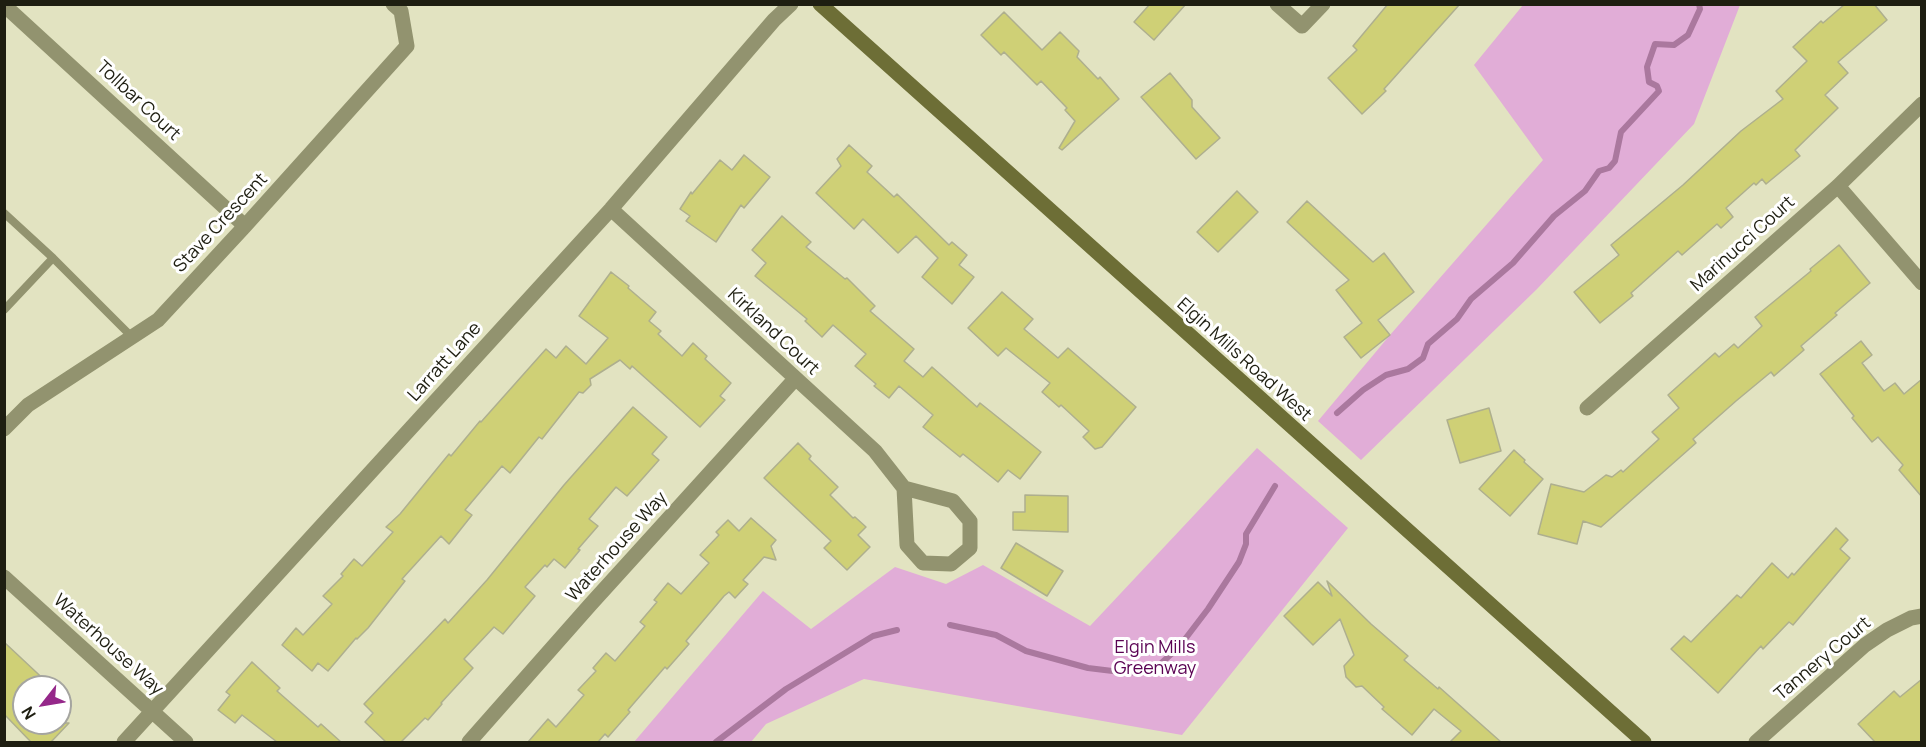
<!DOCTYPE html>
<html>
<head>
<meta charset="utf-8">
<style>
	body { margin:0 }
	#map { position:relative; width:1926px; height:747px; overflow:hidden; background:#e2e3c1; font-family:Manrope,sans-serif }
	canvas { display:block }
	.frame { position:absolute; inset:0; border:6px solid #1e1e11; pointer-events:none }
	.north { position:absolute; left:12px; top:675px; width:60px; height:60px; box-sizing:border-box; background:#fff; border:2px solid #a5a5a0; border-radius:50%; rotate:239deg; font-size:16px; font-weight:700; line-height:24px; text-align:center; color:#1e1e11 }
	.north::after { content:''; display:block; margin:auto; width:21px; height:27px; background:#95288a; clip-path:polygon(50% 0,100% 100%,50% 72%,0 100%) }
</style>
</head>
<body>
<div id="map">
<canvas width="1926" height="747"></canvas>
<div class="frame"></div>
<div class="north">N</div>
</div>
<script>
const ctx = document.querySelector('canvas').getContext('2d');
ctx.lineJoin = 'round';
function fill(path, color) {
  ctx.fillStyle = color;
  ctx.fill(path, 'evenodd');
}
function poly(rows) {
  const path = new Path2D();
  for (const r of rows) {
    path.moveTo(r[0], r[1]);
    for (let i = 2; i < r.length; i += 2) path.lineTo(r[i], r[i + 1]);
  }
  return path;
}
function stroke(path, color, width, dash) {
  ctx.strokeStyle = color;
  ctx.lineWidth = width;
  ctx.lineCap = dash ? 'butt' : 'round';
  ctx.setLineDash(dash || []);
  ctx.stroke(path);
}
function label(font, color, halo, rows, align = 'center') {
  ctx.font = font + ' Manrope,sans-serif';
  ctx.lineWidth = 6;
  ctx.setLineDash([]);
  ctx.textBaseline = 'middle';
  ctx.strokeStyle = halo;
  ctx.fillStyle = color;
  for (const [text, x, y, turn = 0] of rows) {
    ctx.save();
    ctx.translate(x, y);
    ctx.rotate((+turn || 0) * Math.PI / 180);
    ctx.textAlign = isNaN(turn) ? turn : align;
    if (halo) ctx.strokeText(text, 0, 0);
    ctx.fillText(text, 0, 0);
    ctx.restore();
  }
}
fill(poly([
	[1523,5,1740,5,1694,124,1537,289,1361,460,1318,421,1390,335,1543,160,1474,65],
	[1257,448,1348,528,1182,735,864,679,766,724,751,742,634,742,763,591,811,629,895,567,946,584,983,565,1090,626]
]), '#e1add7');
stroke(poly([
	[1337,413,1363,390,1386,375,1408,369,1423,358,1428,344,1457,319,1471,299,1513,263,1554,216,1585,191,1599,171,1609,168,1615,161,1621,132,1659,91,1657,86,1649,82,1647,67,1655,44,1674,45,1688,35,1700,9,1699,4],
	[950,625,996,635,1026,651,1088,668,1129,673,1157,667,1179,647,1208,609,1239,562,1246,544,1246,534,1275,486],
	[716,742,786,689,873,636,897,630]
]), '#aa789e', 6);
const building = poly([
	[1150,4,1186,4,1154,40,1134,22,1150,4],
	[1388,4,1460,4,1384,89,1386,91,1362,114,1328,78,1357,50,1353,46,1388,4],
	[1845,4,1874,4,1887,20,1838,62,1848,73,1825,95,1838,108,1795,150,1800,156,1766,184,1762,179,1756,185,1754,183,1726,208,1733,217,1721,228,1717,224,1682,255,1678,251,1631,293,1633,296,1600,323,1574,292,1619,255,1611,245,1683,185,1741,131,1783,99,1776,91,1807,61,1793,47,1821,21,1823,23,1845,4],
	[1004,12,1042,50,1060,32,1079,51,1077,57,1098,79,1100,77,1119,99,1062,150,1059,148,1075,121,1065,110,1067,108,1041,81,1037,85,1004,52,1001,55,981,35,1004,12],
	[1170,73,1192,100,1192,107,1220,138,1196,159,1141,97,1170,73],
	[849,145,872,166,867,172,894,197,897,194,949,245,952,242,967,255,959,265,974,277,952,304,922,277,938,258,916,236,898,253,863,219,854,229,816,193,841,166,837,159,849,145],
	[744,155,770,177,744,208,741,205,716,242,686,221,690,216,680,209,691,192,692,194,720,160,732,170,744,155],
	[1237,191,1258,212,1218,252,1197,232,1237,191],
	[1307,201,1373,262,1384,253,1414,292,1378,320,1390,335,1361,358,1344,337,1362,323,1336,290,1349,280,1287,222,1307,201],
	[782,216,811,242,806,247,845,279,847,278,875,306,870,311,914,349,904,361,923,377,932,367,977,407,980,403,1041,452,1020,479,1008,470,998,482,963,454,960,457,923,427,933,415,899,386,889,398,874,386,876,384,855,366,866,354,833,325,822,337,805,321,807,319,755,276,766,263,752,250,782,216],
	[1839,245,1870,283,1835,313,1837,315,1801,346,1804,350,1774,376,1771,372,1736,401,1693,439,1696,443,1601,527,1583,521,1577,544,1538,534,1551,484,1584,492,1606,475,1612,477,1621,470,1623,472,1659,439,1652,432,1679,408,1668,395,1715,353,1719,357,1734,344,1738,348,1762,326,1755,317,1811,271,1810,269,1839,245],
	[611,272,629,286,628,288,656,312,649,321,661,331,658,334,682,356,693,343,707,356,705,359,731,383,720,396,725,400,700,427,632,366,630,369,620,360,590,379,591,385,583,393,579,392,542,439,539,437,510,473,502,466,465,510,472,515,449,544,441,536,402,579,405,581,368,628,357,639,356,638,328,671,318,663,312,671,282,645,296,628,303,635,332,604,323,596,343,576,341,574,354,559,362,566,393,532,386,527,400,514,449,454,451,456,480,421,481,422,546,349,556,358,566,346,586,364,608,338,579,316,611,272],
	[1002,292,1033,319,1024,329,1058,358,1068,348,1136,407,1102,447,1095,449,1083,437,1089,431,1061,405,1059,407,1042,392,1050,383,1006,348,998,356,968,328,1002,292],
	[1861,341,1872,355,1862,363,1884,391,1895,383,1904,394,1922,379,1922,497,1899,470,1903,465,1878,437,1872,442,1852,418,1854,416,1820,374,1861,341],
	[633,407,667,437,652,454,659,460,627,496,616,487,589,519,598,526,578,549,580,550,565,568,554,559,547,567,545,565,525,587,535,596,503,634,494,627,464,659,473,668,441,703,442,704,428,720,425,718,401,742,386,742,365,722,373,713,364,704,445,619,448,623,487,580,564,485,633,407],
	[1489,408,1501,451,1460,463,1447,420,1489,408],
	[798,443,811,456,809,459,838,487,830,495,853,518,855,517,866,527,858,535,870,547,847,570,824,548,831,541,764,478,798,443],
	[1514,450,1525,460,1524,462,1543,479,1510,516,1479,489,1514,450],
	[1025,495,1068,496,1068,532,1013,530,1013,512,1025,512,1025,495],
	[751,518,776,540,771,546,776,560,764,557,743,580,748,584,735,598,729,592,724,596,686,641,689,644,667,669,665,667,628,710,630,712,608,737,605,734,598,742,528,742,548,719,556,727,584,695,578,690,596,671,593,668,606,653,615,661,645,626,640,622,657,602,654,600,668,583,681,594,709,563,700,555,719,535,716,532,728,520,739,531,751,518],
	[1836,528,1848,540,1840,549,1850,558,1793,625,1789,622,1763,649,1761,646,1718,693,1671,649,1684,636,1691,642,1737,595,1741,598,1772,563,1788,578,1792,573,1794,575,1836,528],
	[1016,543,1063,571,1047,596,1001,568,1016,543],
	[1327,581,1371,624,1408,656,1404,660,1438,689,1439,687,1501,742,1450,742,1461,731,1434,709,1412,735,1382,709,1384,707,1362,686,1356,687,1346,677,1344,666,1354,655,1340,619,1313,645,1284,616,1318,582,1332,596,1327,581],
	[4,642,52,687,24,687,24,727,28,723,69,723,51,742,31,742,4,714,4,642],
	[252,662,280,688,277,691,318,727,321,724,341,742,277,742,242,715,235,723,218,710,230,695,226,692,252,662],
	[1922,679,1922,742,1875,742,1858,724,1894,691,1900,697,1922,679]
]);
fill(building, '#cfd076');
stroke(building, '#aeaf8e', 1.5);
stroke(poly([
	[4,213,53,258,132,337],
	[4,310,53,258]
]), '#92936f', 8);
stroke(poly([
	[1277,4,1302,26,1323,4],
	[4,5,245,226],
	[1838,186,1922,283],
	[611,209,875,451,904,488,907,545,923,563,951,564,970,548,970,521,953,501,904,488],
	[1587,408,1838,186,1922,104],
	[4,429,28,405,158,320,245,226,407,46,401,11,393,4],
	[4,577,186,742],
	[124,742,611,209,774,20,791,4],
	[469,742,590,605,795,379],
	[1756,742,1865,645,1887,630,1911,618,1922,616]
]), '#92936f', 15);
stroke(poly([
	[820,4,1644,742]
]), '#6d6e36', 15);
label('18px', '#1e1e11', '#fff', [
	["Tollbar Court",138,101,43],
	["Stave Crescent",221,223,-47],
	["Marinucci Court",1743,244,-42],
	["Kirkland Court",773,332,43],
	["Elgin Mills Road West",1244,360,42],
	["Larratt Lane",445,362,-48],
	["Waterhouse Way",617,547,-48],
	["Waterhouse Way",108,645,42],
	["Tannery Court",1823,659,-40]
]);
label('18px', '#590152', '#fff', [
	["Elgin Mills",1155,648],
	["Greenway",1155,669]
]);
</script>
</body>
</html>
